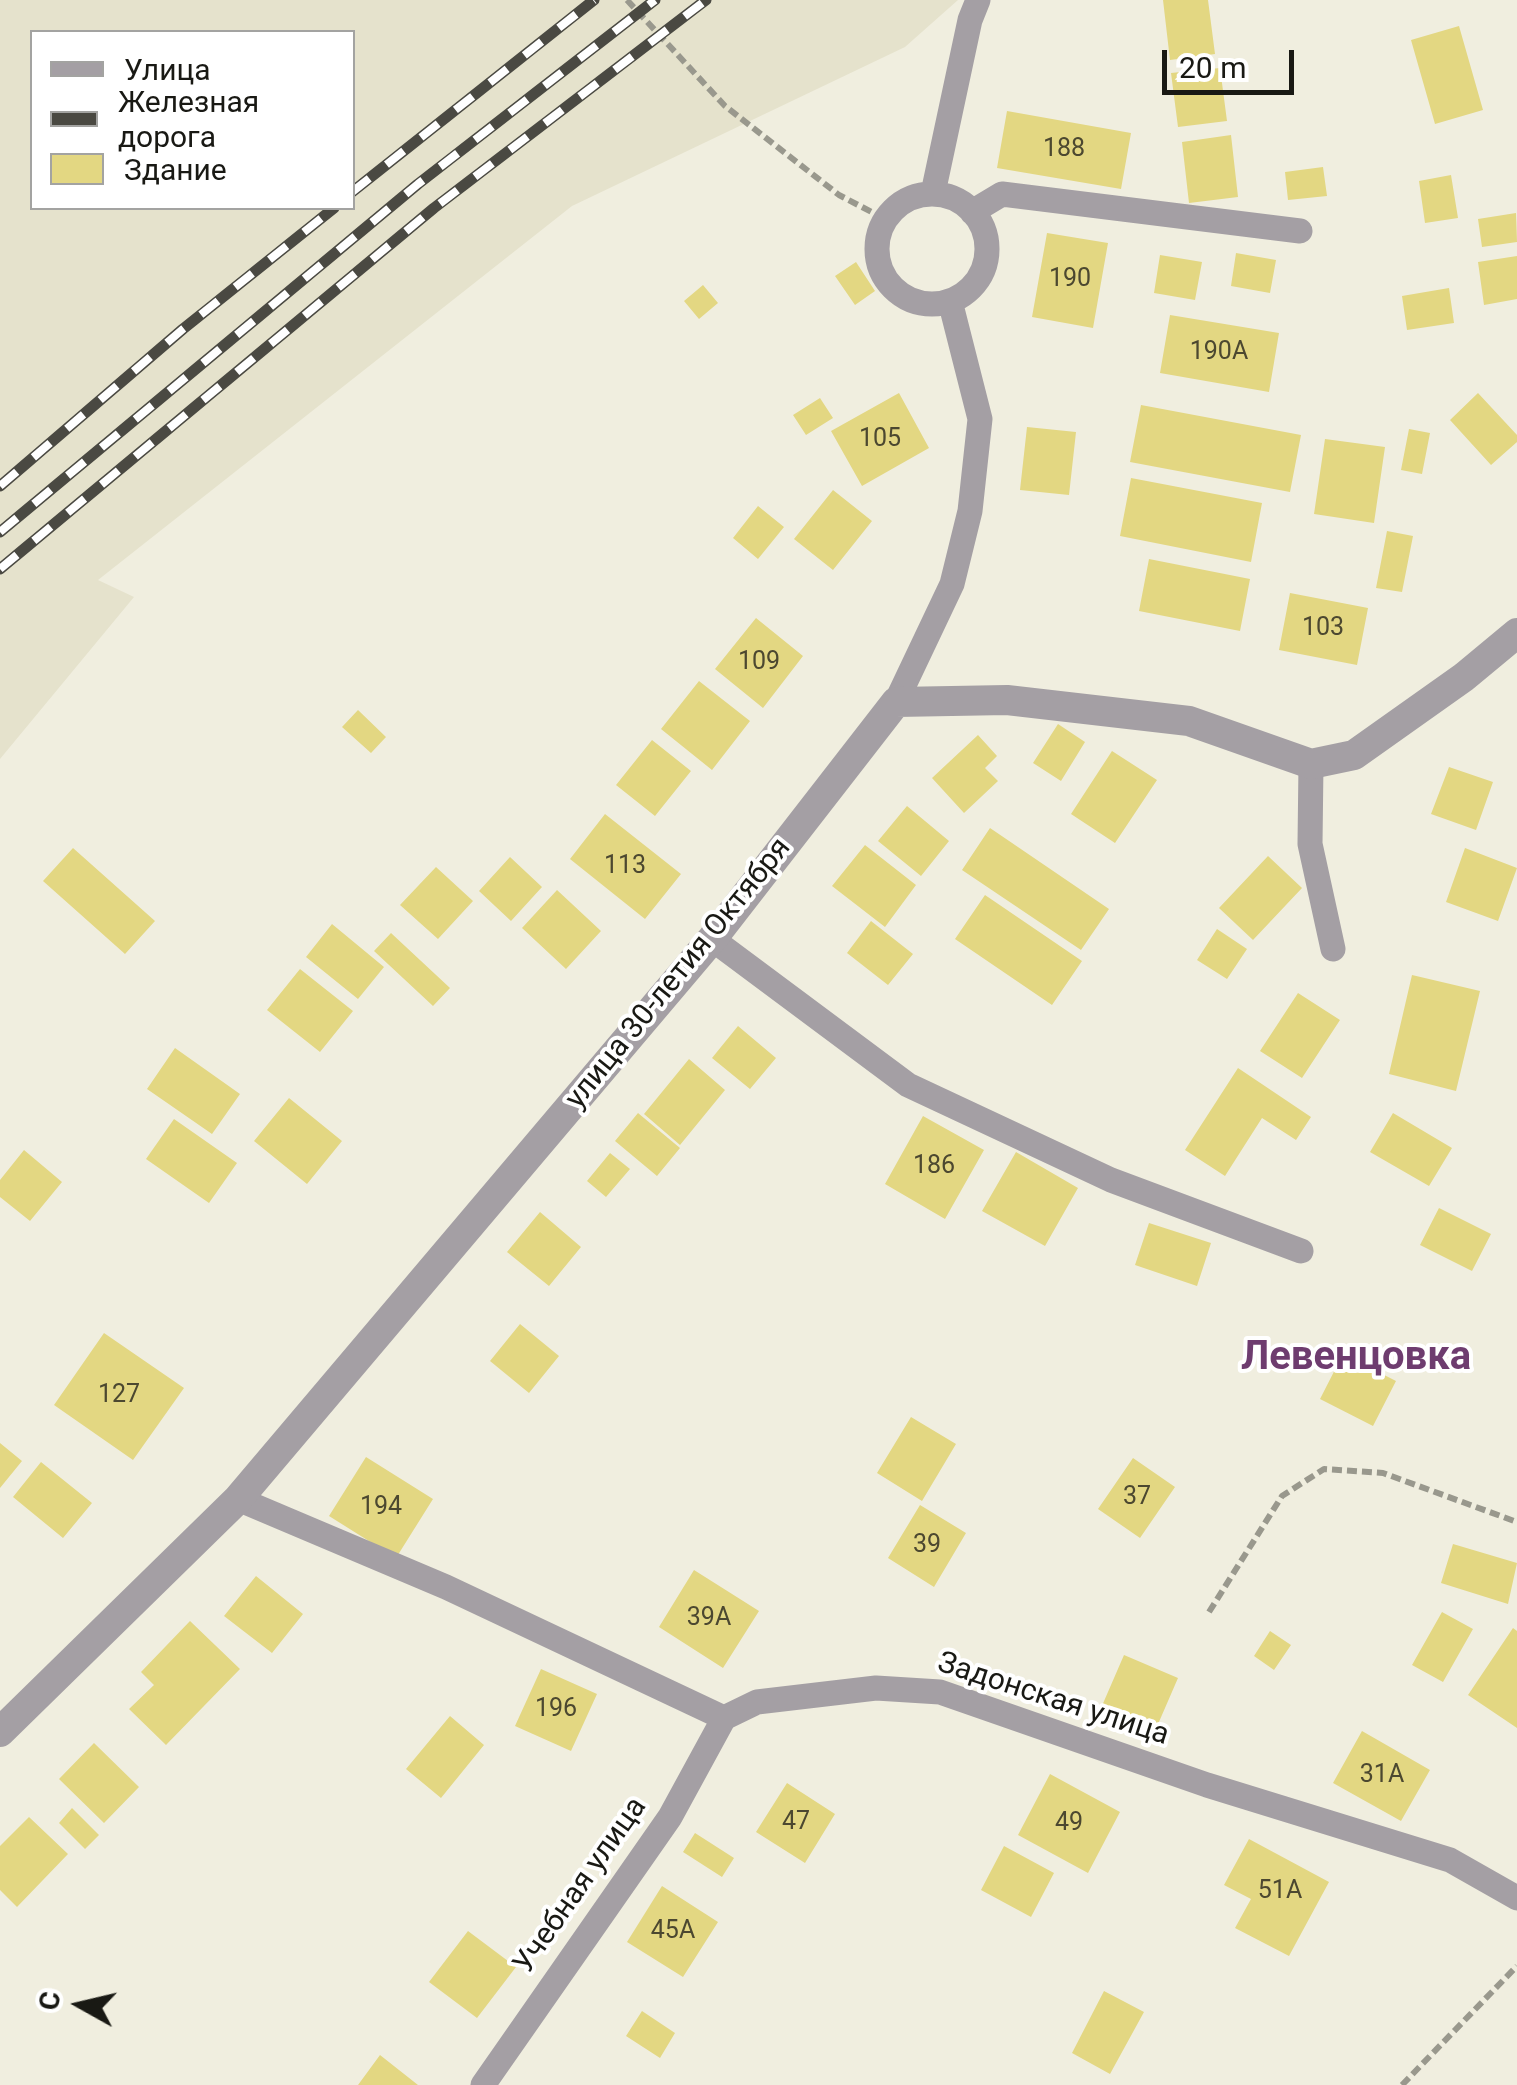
<!DOCTYPE html>
<html>
<head>
<meta charset="utf-8">
<style>
	body { margin:0 }
	#map { position:relative; width:1517px; height:2085px; overflow:hidden; background:#f0eedf; font-family:Roboto,sans-serif }
	canvas { display:block }
	.legend { position:absolute; left:30px; top:30px; width:325px; height:180px; box-sizing:border-box; background:#fff; border:2px solid #a3a3a1; margin:0; padding:12px 18px; list-style:none; font-size:30px; color:#191914 }
	.legend li { display:flex; align-items:center; gap:20px; height:50px }
	.legend b { width:50px; border:2px solid #a3a3a1 }
	.north { position:absolute; left:30px; top:1955px; width:100px; height:100px; -webkit-text-stroke:8px #fff; paint-order:stroke; rotate:278deg; font-size:28px; font-weight:700; line-height:40px; text-align:center; color:#191914 }
	.north::after { content:''; display:block; margin:auto; width:35px; height:45px; background:#191914; clip-path:polygon(50% 0,100% 100%,50% 72%,0 100%) }
	.scale { position:absolute; left:1162px; top:50px; width:132px; height:45px; box-sizing:border-box; border:5px solid #191914; border-top:0; padding-left:12px; font-size:30px; line-height:35px; white-space:nowrap; color:#191914; -webkit-text-stroke:8px #fff; paint-order:stroke }
</style>
</head>
<body>
<div id="map">
<canvas width="1517" height="2085"></canvas>
<ul class="legend">
<li><b style="height:12px;background:#a49fa4"></b>Улица</li>
<li><b style="height:12px;background:#4a4942"></b>Железная дорога</li>
<li><b style="height:28px;background:#e3d782"></b>Здание</li>
</ul>
<div class="north">С</div>
<div class="scale">20 m</div>
</div>
<script>
const ctx = document.querySelector('canvas').getContext('2d');
ctx.lineJoin = 'round';
function fill(path, color) {
  ctx.fillStyle = color;
  ctx.fill(path, 'evenodd');
}
function poly(rows) {
  const path = new Path2D();
  for (const r of rows) {
    if (r.length === 3) {
      path.moveTo(r[0] + r[2], r[1]);
      path.arc(r[0], r[1], r[2], 0, 2 * Math.PI);
      continue;
    }
    path.moveTo(r[0], r[1]);
    for (let i = 2; i < r.length; i += 2) path.lineTo(r[i], r[i + 1]);
  }
  return path;
}
function stroke(path, color, width, dash) {
  ctx.strokeStyle = color;
  ctx.lineWidth = width;
  ctx.lineCap = dash ? 'butt' : 'round';
  ctx.setLineDash(dash || []);
  ctx.stroke(path);
}
function label(font, color, halo, rows, align = 'center') {
  ctx.font = font + ' Roboto,sans-serif';
  ctx.lineWidth = 8;
  ctx.setLineDash([]);
  ctx.textBaseline = 'middle';
  ctx.strokeStyle = halo;
  ctx.fillStyle = color;
  for (const [text, x, y, turn = 0] of rows) {
    ctx.save();
    ctx.translate(x, y);
    ctx.rotate((+turn || 0) * Math.PI / 180);
    ctx.textAlign = isNaN(turn) ? turn : align;
    if (halo) ctx.strokeText(text, 0, 0);
    ctx.fillText(text, 0, 0);
    ctx.restore();
  }
}
fill(poly([
	[0,0,958,0,905,47,572,206,98,580,134,597,0,759],
	[352,32,352,208,32,208,32,32]
]), '#e5e2cc');
fill(poly([
	[1163,0,1208,0,1215,54,1170,60],
	[1459,26,1483,110,1435,124,1411,40],
	[1220,68,1227,121,1178,127,1171,73],
	[1007,111,1131,133,1121,189,997,168],
	[1231,135,1238,197,1189,203,1182,142],
	[1323,167,1327,196,1288,200,1285,172],
	[1451,175,1458,218,1425,223,1419,181],
	[1516,213,1517,242,1482,247,1478,219],
	[1047,233,1108,243,1093,328,1032,317],
	[1236,253,1276,260,1270,293,1231,286],
	[1160,255,1202,262,1195,300,1154,293],
	[1517,256,1517,299,1484,305,1478,262],
	[856,262,875,291,855,305,835,276],
	[703,285,718,303,699,319,684,301],
	[1449,288,1454,323,1407,330,1402,296],
	[1170,315,1279,333,1269,392,1160,373],
	[899,393,929,448,862,486,831,431],
	[1478,393,1517,435,1517,442,1491,465,1450,420],
	[820,398,833,418,806,435,793,415],
	[1141,405,1301,435,1290,492,1130,462],
	[1027,427,1076,432,1069,495,1020,490],
	[1409,429,1430,433,1422,474,1401,470],
	[1325,439,1385,447,1374,523,1314,514],
	[1131,478,1262,503,1251,562,1120,536],
	[833,490,872,521,833,570,794,539],
	[758,506,784,527,758,559,733,538],
	[1387,531,1413,536,1402,592,1376,588],
	[1149,559,1250,579,1240,631,1139,611],
	[1290,593,1368,608,1357,665,1279,650],
	[756,618,803,656,763,708,715,669],
	[699,681,750,721,712,770,661,729],
	[358,710,386,737,371,753,342,727],
	[1058,724,1085,742,1061,781,1033,763],
	[978,735,997,756,985,768,998,781,964,813,932,778],
	[652,740,691,771,655,816,616,785],
	[1112,751,1157,780,1115,843,1071,814],
	[1449,767,1493,782,1476,830,1431,814],
	[907,806,949,841,921,876,878,841],
	[605,814,681,874,645,919,570,859],
	[990,828,1109,909,1081,950,962,870],
	[865,845,916,885,885,927,832,886],
	[73,848,155,921,125,954,43,881],
	[1465,848,1517,868,1498,921,1446,902],
	[1268,856,1302,888,1253,940,1219,908],
	[510,857,542,887,511,921,479,891],
	[436,867,473,901,438,939,400,905],
	[557,890,601,931,566,969,522,928],
	[985,895,1082,961,1052,1005,955,939],
	[871,921,913,954,888,985,847,953],
	[332,924,384,967,358,999,306,957],
	[1217,929,1247,949,1227,979,1197,960],
	[391,933,450,988,433,1006,374,951],
	[300,969,353,1011,320,1052,267,1010],
	[1412,975,1480,991,1456,1091,1389,1074],
	[1298,993,1340,1020,1302,1078,1260,1051],
	[738,1026,776,1058,750,1089,712,1058],
	[175,1048,240,1094,212,1134,147,1089],
	[689,1059,725,1090,680,1145,644,1114],
	[1238,1068,1311,1117,1296,1140,1262,1118,1225,1176,1185,1150],
	[289,1098,342,1141,307,1184,254,1141],
	[638,1113,680,1148,657,1176,615,1141],
	[1393,1113,1452,1148,1429,1186,1370,1152],
	[923,1116,984,1150,945,1219,885,1184],
	[174,1119,237,1163,209,1203,146,1159],
	[24,1150,62,1182,30,1221,0,1197,0,1180],
	[1016,1152,1078,1188,1045,1246,982,1211],
	[610,1153,630,1169,606,1197,587,1181],
	[1439,1208,1491,1234,1472,1271,1420,1245],
	[540,1212,581,1247,549,1286,507,1252],
	[1149,1223,1211,1243,1197,1286,1135,1265],
	[520,1324,559,1356,529,1393,490,1361],
	[104,1333,184,1388,133,1460,54,1405],
	[1343,1354,1396,1381,1373,1426,1320,1399],
	[911,1417,956,1444,922,1501,877,1473],
	[0,1443,22,1461,0,1488],
	[366,1457,433,1499,396,1558,329,1516],
	[1133,1458,1175,1487,1140,1538,1098,1509],
	[41,1462,92,1503,63,1538,13,1497],
	[920,1505,966,1533,934,1587,888,1558],
	[1453,1544,1517,1563,1508,1604,1441,1583],
	[694,1570,759,1611,723,1668,659,1627],
	[256,1576,303,1614,272,1653,224,1616],
	[1442,1612,1473,1629,1443,1682,1412,1665],
	[190,1621,240,1669,166,1745,129,1709,154,1685,141,1672],
	[1513,1628,1517,1631,1517,1728,1468,1695],
	[1270,1631,1291,1645,1274,1670,1254,1656],
	[1124,1655,1178,1678,1152,1738,1098,1715],
	[541,1669,597,1694,571,1751,515,1726],
	[450,1716,484,1745,441,1798,406,1769],
	[1362,1731,1430,1770,1401,1821,1333,1783],
	[94,1743,139,1787,104,1823,59,1779],
	[1050,1774,1120,1812,1088,1873,1018,1835],
	[787,1783,835,1814,805,1863,756,1832],
	[72,1808,99,1835,85,1849,59,1823],
	[29,1817,68,1854,17,1907,0,1890,0,1846],
	[695,1833,734,1858,722,1877,683,1852],
	[1249,1839,1329,1882,1289,1956,1235,1928,1251,1899,1224,1885],
	[1004,1846,1054,1873,1031,1917,981,1890],
	[662,1886,718,1922,683,1977,627,1942],
	[468,1931,516,1967,477,2018,429,1982],
	[1104,1991,1144,2012,1110,2074,1072,2053],
	[642,2011,675,2033,660,2058,626,2036],
	[380,2055,418,2085,358,2085]
]), '#e3d782');
stroke(poly([
	[627,0,725,106,839,195,885,219],
	[1209,1612,1282,1496,1324,1469,1383,1473,1517,1522],
	[1402,2085,1517,1966]
]), '#99988d', 6, [10, 5]);
stroke(poly([
	[933,193,970,20,978,0],
	[932,249,55],
	[972,212,1002,194,1300,231],
	[896,702,952,584,970,511,980,419,950,301],
	[1311,764,1310,844,1333,949],
	[712,939,908,1085,1111,1180,1301,1251],
	[238,1499,446,1587,724,1718,757,1702,876,1688,940,1692,1207,1785,1450,1860,1517,1898],
	[483,2085,670,1817,724,1718]
]), '#a49fa4', 25);
stroke(poly([
	[0,1732,238,1499,712,939,896,702,1007,700,1189,721,1311,764,1354,755,1464,677,1517,633]
]), '#a49fa4', 30);
const rail = poly([
	[352,192,594,0],
	[0,486,183,329,334,208],
	[0,532,418,184,655,0],
	[0,569,434,208,706,0]
]);
stroke(rail, '#4a4942', 11);
stroke(rail, '#fff', 8, [22]);
label('25px', '#4c4830', null, [
	["188",1064,150],
	["190",1070,280],
	["190А",1219,353],
	["105",880,440],
	["103",1323,629],
	["109",759,663],
	["113",625,867],
	["186",934,1167],
	["127",119,1396],
	["37",1137,1498],
	["194",381,1508],
	["39",927,1546],
	["39А",709,1619],
	["196",556,1710],
	["31А",1382,1776],
	["47",796,1823],
	["49",1069,1824],
	["51А",1280,1892],
	["45А",673,1932]
]);
label('30px', '#191914', '#fff', [
	["улица 30-летия Октября",679,974,-51],
	["Задонская улица",1053,1700,18],
	["Учебная улица",581,1886,-55]
]);
label('bold 40px', '#6e3c6f', '#fff', [
	["Левенцовка",1356,1359]
]);
</script>
</body>
</html>
